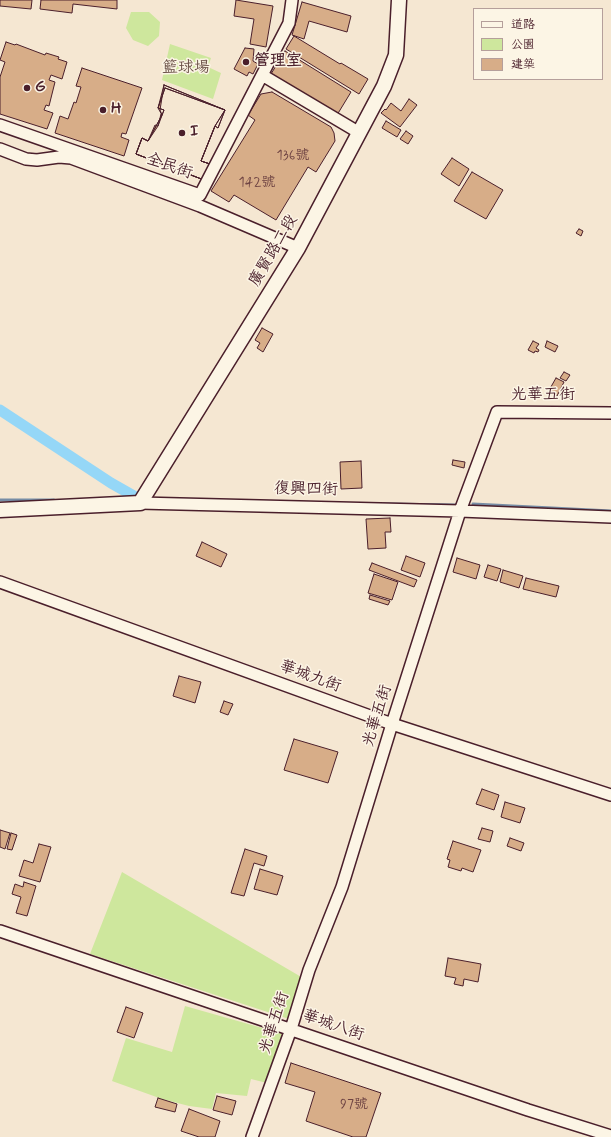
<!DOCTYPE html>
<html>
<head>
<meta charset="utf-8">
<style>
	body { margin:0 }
	#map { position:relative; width:611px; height:1137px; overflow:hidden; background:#f5e7d2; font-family:Mynerve,"LXGW WenKai TC",sans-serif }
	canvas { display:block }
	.legend { position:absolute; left:473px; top:8px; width:130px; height:72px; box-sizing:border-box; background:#fcf5e5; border:1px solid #b59f9b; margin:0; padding:5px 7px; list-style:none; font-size:12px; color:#4a1f2b }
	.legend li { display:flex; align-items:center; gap:8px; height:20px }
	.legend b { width:20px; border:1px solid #b59f9b }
</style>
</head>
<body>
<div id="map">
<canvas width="611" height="1137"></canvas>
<ul class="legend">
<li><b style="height:5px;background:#fcf5e5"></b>道路</li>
<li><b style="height:11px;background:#cee79d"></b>公園</li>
<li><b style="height:11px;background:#d7ad88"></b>建築</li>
</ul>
</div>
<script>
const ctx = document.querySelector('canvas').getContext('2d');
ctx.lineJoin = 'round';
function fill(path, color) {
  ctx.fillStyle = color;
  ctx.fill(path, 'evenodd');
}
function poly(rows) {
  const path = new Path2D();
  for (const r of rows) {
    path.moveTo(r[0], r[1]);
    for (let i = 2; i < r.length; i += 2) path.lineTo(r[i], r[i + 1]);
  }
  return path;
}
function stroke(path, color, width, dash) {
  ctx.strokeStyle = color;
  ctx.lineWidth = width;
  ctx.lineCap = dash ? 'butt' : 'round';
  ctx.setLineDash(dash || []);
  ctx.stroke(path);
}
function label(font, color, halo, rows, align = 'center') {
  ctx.font = font + ' Mynerve,"LXGW WenKai TC",sans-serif';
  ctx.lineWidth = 3;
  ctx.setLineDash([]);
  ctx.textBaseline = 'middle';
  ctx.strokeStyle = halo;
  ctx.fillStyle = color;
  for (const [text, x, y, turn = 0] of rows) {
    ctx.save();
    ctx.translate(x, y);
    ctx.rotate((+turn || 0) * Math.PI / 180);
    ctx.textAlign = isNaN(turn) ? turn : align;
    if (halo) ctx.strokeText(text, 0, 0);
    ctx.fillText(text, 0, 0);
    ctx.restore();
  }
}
fill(poly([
	[131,12,149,12,160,22,159,36,148,46,133,40,126,28],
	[170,44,211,58,208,67,221,73,213,99,162,80],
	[122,872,303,978,289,1019,90,954],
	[185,1006,287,1035,271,1084,251,1079,247,1096,216,1093,212,1109,189,1106,162,1099,112,1081,126,1038,172,1052]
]), '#cee79d');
stroke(poly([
	[0,500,54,500],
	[384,504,455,505],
	[473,504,611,511]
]), '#778da5', 3);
stroke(poly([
	[0,410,111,483,141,500]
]), '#95d7f7', 11);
const building = poly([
	[0,0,32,0,31,9,0,6,0,0],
	[41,0,117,0,117,9,73,4,72,13,40,9,41,0],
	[236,0,273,6,266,47,250,44,254,19,234,16,236,0],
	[302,2,351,16,347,32,309,21,304,39,292,35,302,2],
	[294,36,340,64,341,63,368,79,359,94,286,49,294,36],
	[6,42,15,45,16,44,45,55,46,53,59,57,58,59,67,62,62,79,51,75,49,80,55,82,49,106,46,105,44,110,53,113,47,129,0,114,0,77,5,62,0,60,6,42],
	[245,48,254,49,253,61,258,64,253,74,249,72,247,76,234,69,245,48],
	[285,51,351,92,337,115,271,74,285,51],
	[82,68,142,88,126,134,122,133,121,137,129,140,124,156,55,133,60,116,68,119,74,102,76,103,81,87,76,86,82,68],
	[164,85,225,110,215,126,201,161,210,164,204,180,136,154,142,138,148,141,162,115,158,108,164,85],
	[164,85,225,110,215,126,201,161,210,164,204,180,136,154,142,138,148,141,162,115,160,110,164,85],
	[165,88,225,110,218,128,215,126,201,161,210,164,204,180,136,154,142,138,148,141,155,125,158,126,161,114,162,115,164,110,158,108,165,88],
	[165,88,225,110,218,128,215,126,201,161,210,164,204,180,136,154,142,138,148,141,158,126,164,110,158,108,165,88],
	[272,92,331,127,334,133,335,141,316,172,308,167,276,220,234,195,229,202,211,191,255,120,248,115,261,94,272,92],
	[409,99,417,105,400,127,381,113,385,109,386,110,391,103,401,111,409,99],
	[386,121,401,130,397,137,382,128,386,121],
	[406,131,413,136,408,144,400,139,406,131],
	[452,158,469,169,459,186,441,174,452,158],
	[472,172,503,190,486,219,454,201,472,172],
	[579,229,583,231,581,236,576,233,579,229],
	[262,328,273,334,263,352,257,348,260,343,255,340,262,328],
	[533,341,539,344,536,348,539,350,538,352,535,351,534,353,528,350,533,341],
	[547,341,558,346,555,352,545,347,547,341],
	[564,372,570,375,566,381,560,378,564,372],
	[556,378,564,382,557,396,548,392,556,378],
	[453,460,465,462,464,468,452,465,453,460],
	[361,461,362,488,341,489,340,462,361,461],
	[390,518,391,532,385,532,386,548,368,549,366,519,390,518],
	[202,542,227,554,221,567,196,556,202,542],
	[406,556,425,563,420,577,401,570,406,556],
	[457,558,480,565,476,579,453,572,457,558],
	[372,563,417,580,414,587,369,570,372,563],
	[488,565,501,569,497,581,484,577,488,565],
	[503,570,523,576,519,588,500,582,503,570],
	[374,574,398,582,392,600,368,593,374,574],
	[526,578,559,586,556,597,523,589,526,578],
	[370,595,390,601,388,605,369,599,370,595],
	[179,676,201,682,195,703,173,696,179,676],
	[224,701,233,704,228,715,220,712,224,701],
	[294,739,338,752,328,783,284,770,294,739],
	[482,789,499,795,494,810,476,804,482,789],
	[505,802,525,808,520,823,501,817,505,802],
	[482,828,493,831,490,842,478,839,482,828],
	[0,830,10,833,5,849,0,847,0,830],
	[11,833,17,835,12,850,7,849,11,833],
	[510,838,524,843,521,851,507,846,510,838],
	[453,841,481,850,473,872,462,868,461,871,448,867,450,860,447,859,453,841],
	[39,844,51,847,40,882,19,876,24,860,33,863,39,844],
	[245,849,267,856,264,866,254,863,244,896,231,893,245,849],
	[260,869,283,876,277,895,254,889,260,869],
	[24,882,36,886,27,916,16,913,21,897,12,894,15,884,23,887,24,882],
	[448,958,481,964,478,982,464,979,463,986,454,984,456,978,445,976,448,958],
	[126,1007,143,1013,134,1038,117,1032,126,1007],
	[291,1063,381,1093,366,1137,353,1137,306,1121,315,1092,285,1083,291,1063],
	[217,1096,236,1101,232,1115,213,1110,217,1096],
	[158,1098,177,1104,175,1112,155,1107,158,1098],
	[189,1109,220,1121,215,1137,199,1137,181,1131,189,1109]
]);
fill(building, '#d7ad88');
stroke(building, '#4a1f2b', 1);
const minor = poly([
	[262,75,358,132],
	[0,125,200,195,289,23,292,0],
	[0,149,26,159,37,160,59,157,71,158,200,206,298,248],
	[140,503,460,511,611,517],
	[0,582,392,724,611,795],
	[0,931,528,1110,611,1136],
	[252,1137,291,1029,309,970,342,887,392,724,460,511,497,412,611,413]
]);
const tertiary = poly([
	[0,510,140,503,298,248,384,86,396,55,399,0]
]);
stroke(minor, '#4a1f2b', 14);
stroke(tertiary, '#4a1f2b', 17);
stroke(minor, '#fcf5e5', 11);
stroke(tertiary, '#fcf5e5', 14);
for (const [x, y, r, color] of [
	[246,62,4,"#4a1f2b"],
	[27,88,4,"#4a1f2b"],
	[103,110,4,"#4a1f2b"],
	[182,133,4,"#4a1f2b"]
]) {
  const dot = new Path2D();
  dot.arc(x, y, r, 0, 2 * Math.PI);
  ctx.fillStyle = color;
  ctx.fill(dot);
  stroke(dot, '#fcf5e5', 1.5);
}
label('14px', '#6d4242', null, [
	["136號",293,156],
	["142號",257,183],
	["97號",354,1105]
]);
label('bold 16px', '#4a1f2b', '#fcf5e5', [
	["管理室",254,62],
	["G",35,88],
	["H",111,110],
	["I",190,133]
], 'left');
label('16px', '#6b5148', '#fcf5e5', [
	["籃球場",186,69]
]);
label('16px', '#4a1f2b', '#fcf5e5', [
	["全民街",169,167,19],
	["廣賢路二段",274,251,-60],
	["光華五街",543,396],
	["復興四街",306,490,1],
	["華城九街",310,677,20],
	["光華五街",378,716,-73],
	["光華五街",275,1023,-72],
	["華城八街",333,1026,19]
]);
</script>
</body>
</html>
